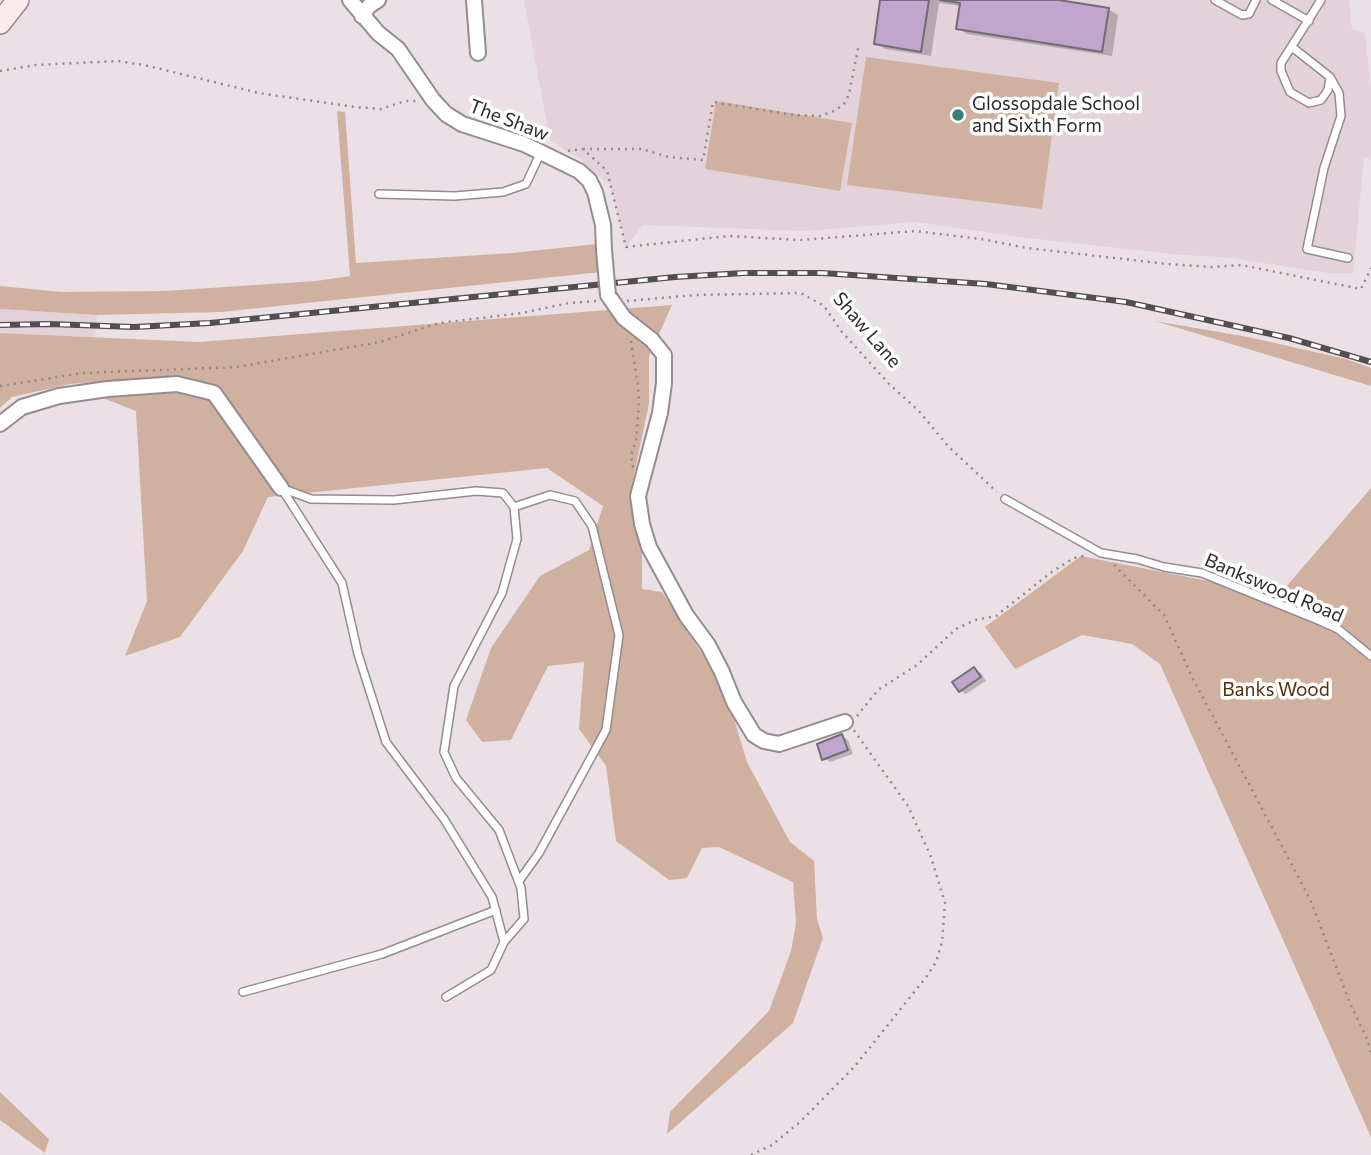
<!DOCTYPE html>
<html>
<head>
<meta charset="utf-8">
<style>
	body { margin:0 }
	canvas { display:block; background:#ebe0e5 }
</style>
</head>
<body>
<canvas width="1371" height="1155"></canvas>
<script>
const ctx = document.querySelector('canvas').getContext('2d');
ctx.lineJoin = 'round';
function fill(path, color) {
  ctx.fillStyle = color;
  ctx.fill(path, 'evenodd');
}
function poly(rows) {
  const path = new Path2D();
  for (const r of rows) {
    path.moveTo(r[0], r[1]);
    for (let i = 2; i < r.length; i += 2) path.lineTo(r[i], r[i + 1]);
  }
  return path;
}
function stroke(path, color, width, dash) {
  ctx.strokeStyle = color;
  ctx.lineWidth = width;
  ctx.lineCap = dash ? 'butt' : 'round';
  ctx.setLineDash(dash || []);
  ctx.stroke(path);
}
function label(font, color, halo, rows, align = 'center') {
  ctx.font = font + ' Commissioner,sans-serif';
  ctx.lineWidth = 7;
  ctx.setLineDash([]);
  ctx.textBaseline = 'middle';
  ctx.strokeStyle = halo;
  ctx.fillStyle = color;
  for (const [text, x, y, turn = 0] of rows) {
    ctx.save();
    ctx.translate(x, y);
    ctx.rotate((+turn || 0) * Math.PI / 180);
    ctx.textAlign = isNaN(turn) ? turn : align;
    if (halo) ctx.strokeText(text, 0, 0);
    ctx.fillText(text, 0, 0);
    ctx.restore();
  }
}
fill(poly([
	[524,0,1349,0,1352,30,1365,33,1371,88,1371,160,1364,157,1353,273,1329,273,1223,257,1182,255,1027,238,916,222,805,231,643,225,626,247,610,185,579,158,550,141],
	[0,309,97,315,95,337,0,333]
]), '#e4d2da');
fill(poly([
	[866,57,1059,83,1042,209,847,185],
	[716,101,852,123,840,191,705,169],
	[337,111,345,112,356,263,512,253,597,244,601,272,221,312,97,315,0,309,0,286,62,292,164,291,316,281,350,276],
	[672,305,649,356,649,404,631,488,642,548,642,589,662,592,703,655,731,709,747,762,790,842,814,861,817,919,823,938,793,1023,667,1134,670,1112,769,1011,791,951,796,923,793,882,719,847,702,848,687,878,669,880,616,841,606,766,579,729,584,662,548,666,511,740,482,742,466,720,491,648,540,576,589,550,603,506,547,468,268,497,243,551,180,637,125,656,147,601,136,411,98,396,127,380,70,384,12,397,0,408,0,333,199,342],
	[1155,321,1248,337,1346,359,1371,368,1371,386],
	[1371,488,1371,1137,1160,664,1132,644,1082,635,1015,669,985,627,1081,556,1279,595],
	[0,1092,49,1139,45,1153,0,1120]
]), '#d0b19f');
fill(poly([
	[882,0,1048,0,1108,9,1118,15,1112,56,967,34,958,28,961,6,939,3,931,56,885,49,876,43],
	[974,669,981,673,986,681,966,694,960,691],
	[842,736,848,740,853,754,830,762,824,758]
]), '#0003');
const building = poly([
	[880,0,929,0,921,52,874,44,880,0],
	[940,0,1059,0,1109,8,1102,52,956,29,960,3,940,0],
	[974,667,981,677,959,692,952,682,974,667],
	[842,734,848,750,822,760,817,744,842,734]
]);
fill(building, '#c1a5cd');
stroke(building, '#726d75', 2);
const lane = poly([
	[1215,0,1242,15,1249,14,1256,0],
	[1272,0,1309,21],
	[1321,0,1281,63,1281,71,1290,92,1309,103,1321,100,1328,90,1330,78],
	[1292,47,1330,77,1339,93,1341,116,1324,168,1307,249,1348,258],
	[379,194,455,196,503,192,526,184,541,152],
	[281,488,311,499,394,500,476,491,503,493,514,507,517,539,502,593,454,686,444,752,456,778,499,830,521,888,524,919,504,942],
	[282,489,342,583,358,654,386,742,444,819,492,897,504,942,491,970,446,997],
	[1005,499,1101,553,1137,559,1164,567,1202,573,1318,620,1338,629,1371,656],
	[514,507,550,495,575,501,592,526,619,635,606,730,539,853,519,881],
	[243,992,382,954,496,910]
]);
const street = poly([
	[350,0,378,33,398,49,433,100,446,114,462,124,524,144,579,171,589,180,595,192,603,225,604,250],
	[474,0,478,53],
	[362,16,369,6,378,0],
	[608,295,624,318,652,340,664,355,664,383,660,413,638,496,642,524,649,547,686,615,708,645,722,672,734,702,754,735,764,741,779,744,845,722],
	[0,424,22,407,59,396,108,389,177,384,214,393,281,488]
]);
const secondary = poly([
	[0,23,18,0]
]);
stroke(lane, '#958b90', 10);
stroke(street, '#958b90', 18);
stroke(secondary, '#958b90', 24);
stroke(poly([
	[0,71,36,65,118,61,144,65,259,93,355,107,381,109,405,101,417,101],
	[583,149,641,149,669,157,703,160,713,102,794,115,820,116,834,111,844,104,849,94,859,44],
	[568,151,583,149,607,171,626,247,729,236,801,240,915,231,981,239,1027,248,1168,264,1212,267,1241,265,1361,289,1371,268],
	[627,301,695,295,801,293,824,306,842,332,890,385,918,410,949,447,997,492],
	[631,341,638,386,639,403,636,440,631,456,633,468],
	[0,386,83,373,237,367,380,342,439,323,522,313,569,303,596,301],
	[1114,565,1164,615,1192,677,1310,899,1350,1003,1368,1041,1371,1054],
	[857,716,878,690,917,665,956,629,975,620,996,616,1053,571,1074,558,1085,556],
	[751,1155,772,1145,800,1122,855,1066,927,976,936,962,942,942,945,903,931,857,908,806,853,729]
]), '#91898d', 2.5, [2, 5]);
stroke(lane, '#fff', 7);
stroke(street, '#fff', 14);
stroke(secondary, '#fcebeb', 21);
const rail = poly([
	[0,325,49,324,134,327,210,323,675,277,744,273,822,273,986,284,1126,302,1289,338,1371,362]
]);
stroke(rail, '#544e51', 6);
stroke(rail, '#fff', 3.5, [10]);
const streetBridge = poly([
	[604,250,608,295]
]);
stroke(streetBridge, '#958b90', 18, []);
stroke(streetBridge, '#fff', 14);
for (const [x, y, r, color] of [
	[958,115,7,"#377e77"]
]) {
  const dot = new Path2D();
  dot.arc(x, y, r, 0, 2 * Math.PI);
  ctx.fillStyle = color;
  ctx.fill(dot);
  stroke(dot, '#fff', 2.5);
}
label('19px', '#2f2b2d', '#fff', [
	["Glossopdale School",972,104],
	["and Sixth Form",972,126]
], 'left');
label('19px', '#2f2b2d', '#fff', [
	["The Shaw",509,120,21],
	["Shaw Lane",867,330,49],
	["Bankswood Road",1274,588,23]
]);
label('19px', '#572d0f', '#fff', [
	["Banks Wood",1276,690]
]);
</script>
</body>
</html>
